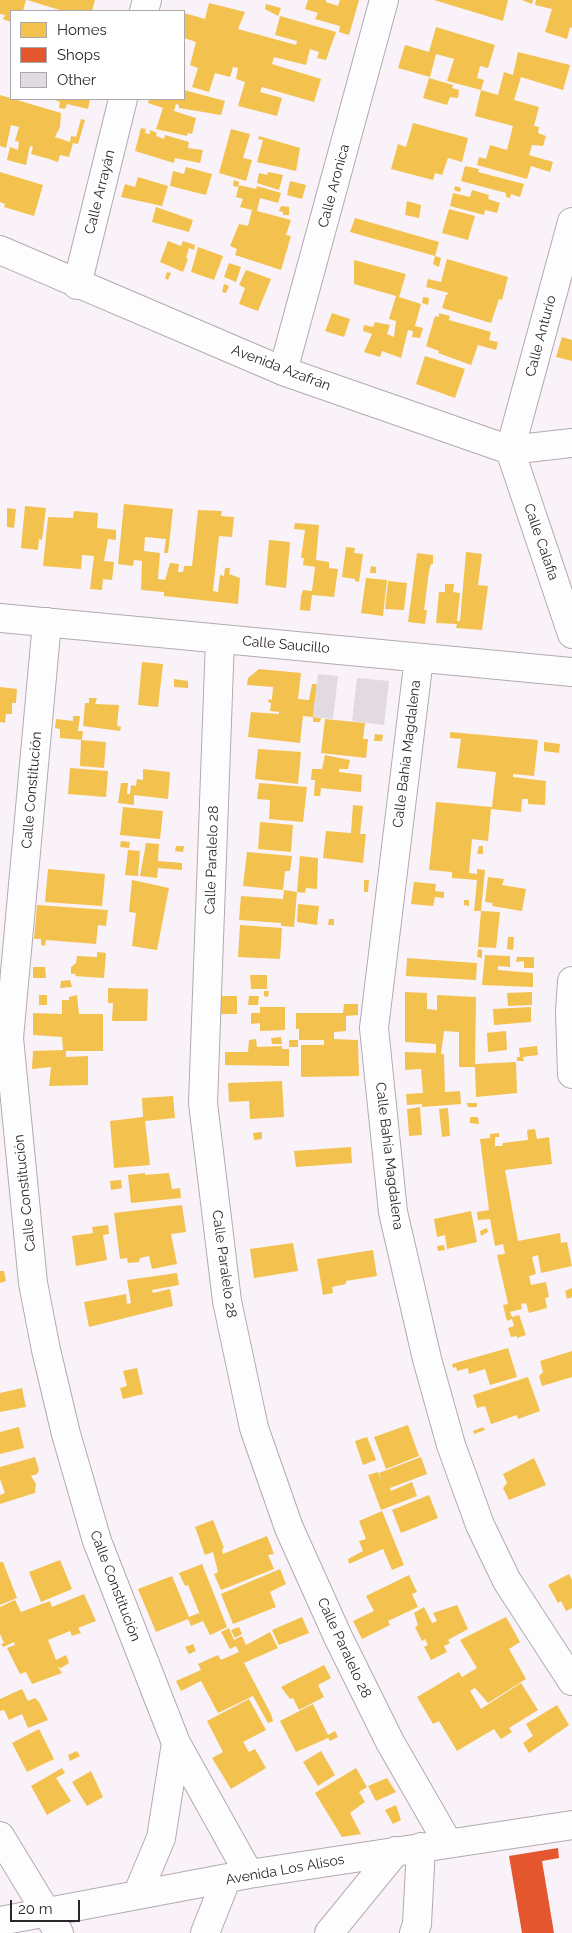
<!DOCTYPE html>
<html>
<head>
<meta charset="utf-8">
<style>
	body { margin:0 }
	#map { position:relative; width:572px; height:1933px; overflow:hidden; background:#faf2f9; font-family:Raleway,sans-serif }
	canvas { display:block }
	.legend { position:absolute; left:10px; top:10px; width:175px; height:90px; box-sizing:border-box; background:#fff; border:1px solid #aba8ab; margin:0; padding:6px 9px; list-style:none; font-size:15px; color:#2d252c }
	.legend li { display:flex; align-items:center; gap:10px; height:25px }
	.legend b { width:25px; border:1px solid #aba8ab }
	.scale { position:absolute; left:10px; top:1900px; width:70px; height:22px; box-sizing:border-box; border:2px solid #2d252c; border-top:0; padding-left:6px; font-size:15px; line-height:18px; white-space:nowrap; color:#2d252c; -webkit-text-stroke:4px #fff; paint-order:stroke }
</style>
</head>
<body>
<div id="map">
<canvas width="572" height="1933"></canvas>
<ul class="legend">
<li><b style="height:14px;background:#f2c14e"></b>Homes</li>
<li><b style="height:14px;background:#e4572e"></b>Shops</li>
<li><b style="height:14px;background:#e1dae0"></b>Other</li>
</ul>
<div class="scale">20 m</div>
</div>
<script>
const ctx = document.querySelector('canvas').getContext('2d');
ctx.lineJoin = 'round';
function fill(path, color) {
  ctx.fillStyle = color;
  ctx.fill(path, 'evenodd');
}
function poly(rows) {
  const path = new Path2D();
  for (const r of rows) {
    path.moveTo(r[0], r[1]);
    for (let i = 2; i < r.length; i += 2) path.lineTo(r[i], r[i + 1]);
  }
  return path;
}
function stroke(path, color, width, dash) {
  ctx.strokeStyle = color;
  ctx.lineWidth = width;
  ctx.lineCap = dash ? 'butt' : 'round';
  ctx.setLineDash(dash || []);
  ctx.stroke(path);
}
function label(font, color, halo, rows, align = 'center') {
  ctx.font = font + ' Raleway,sans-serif';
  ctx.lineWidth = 5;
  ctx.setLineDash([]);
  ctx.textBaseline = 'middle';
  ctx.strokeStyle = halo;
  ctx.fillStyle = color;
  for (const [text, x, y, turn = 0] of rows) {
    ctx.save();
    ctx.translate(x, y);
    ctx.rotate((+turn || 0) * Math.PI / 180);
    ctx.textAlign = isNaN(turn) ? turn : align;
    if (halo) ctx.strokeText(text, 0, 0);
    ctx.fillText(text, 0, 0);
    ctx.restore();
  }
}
fill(poly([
	[0,0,26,0,23,11,11,11,11,22,3,19,5,15,0,14],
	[27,0,95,0,92,11,63,11],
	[308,0,326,0,326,2,338,6,340,0,359,0,349,35,339,32,340,26,315,19,318,13,305,9],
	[434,0,508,0,503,21],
	[522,0,533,0,532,4],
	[536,0,572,0,572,28,570,27,567,39,545,32,552,9,535,5],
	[209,3,245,12,238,29,296,45,297,41,275,35,280,16,336,32,326,60,317,58,319,52,310,49,306,65,274,57,272,64,321,79,314,102,262,87,260,92,282,98,277,116,238,106,245,82,236,79,238,68,233,67,230,77,215,73,209,92,192,87,198,68,190,65,196,42,184,38,184,13,205,19],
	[266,4,281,8,278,16,265,9],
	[436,27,495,45,488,68,480,66,477,78,484,80,481,90,447,81,454,59,436,54,430,77,398,68,405,45,429,52],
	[518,52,570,65,563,90,521,77,514,100,539,107,534,126,539,127,538,133,546,136,543,146,532,145,529,155,553,162,550,172,531,166,527,179,477,165,479,157,486,159,490,145,507,150,513,126,475,116,481,90,498,95,504,72,513,75],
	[429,78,453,85,452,88,459,90,458,98,450,97,447,105,423,98],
	[184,90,225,101,221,115,179,108,179,105,176,104,174,111,196,118,192,134,188,133,187,136,156,129,163,108,148,103,149,99,184,99],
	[0,95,61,113,60,127,55,137,70,142,71,136,76,137,81,119,85,120,78,144,73,143,69,157,60,155,58,162,49,159,31,154,33,147,30,146,26,165,7,160,10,147,18,150,19,142,15,141,19,127,11,125,6,148,0,146],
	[52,99,90,99,88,109,67,104,65,109,59,108,60,102],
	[413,123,468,138,462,162,448,158,442,175,435,173,433,180,391,169,398,144,406,147],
	[141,128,146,129,145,133,150,134,150,130,157,133,156,136,164,139,165,135,189,142,188,148,203,150,200,163,175,158,174,163,135,151],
	[231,129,250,134,243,158,252,160,246,181,219,173],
	[259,136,300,148,296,171,257,162,263,140,258,139],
	[465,166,479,169,478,172,524,184,520,197,511,194,510,198,506,197,506,193,461,181],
	[186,167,212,174,206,195,170,186,173,171,184,174],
	[0,172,43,185,34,216,4,207,5,204,0,202],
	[268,172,283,175,279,190,257,183,259,173,267,175],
	[138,177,168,186,162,206,121,197,125,184,135,187],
	[234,180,239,182,238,187,233,186],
	[290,181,306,185,302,199,287,195],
	[239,185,256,189,257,186,281,193,278,203,260,198,257,211,291,220,286,235,291,236,281,270,235,255,237,249,230,246,239,224,248,226,252,210,240,207,243,199,236,197],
	[455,186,461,188,460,192,454,190],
	[472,190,489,195,488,199,500,203,497,213,485,210,484,215,450,206,453,193,470,197],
	[407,201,421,205,419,218,405,215],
	[281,206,289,207,289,215,283,215,283,212,279,211],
	[156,207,193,220,189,232,152,222],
	[449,209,475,216,468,240,442,233],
	[355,218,439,242,435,256,350,232],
	[168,241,181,246,183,241,195,245,194,250,189,248,186,258,188,259,183,272,160,262],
	[198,247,223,256,214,280,191,272],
	[435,256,441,258,439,267,433,264],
	[447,259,508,277,502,300,499,299,491,323,442,308,446,295,449,293,426,287,428,279,441,282],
	[354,260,406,274,399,297,421,304,415,326,423,328,420,338,412,337,413,331,408,330,401,358,382,351,380,357,364,352,372,334,363,331,364,325,373,327,375,322,390,325,387,334,394,337,396,321,389,319,396,296,354,284],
	[229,263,241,267,236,282,224,277],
	[246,270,271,279,258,311,239,304,245,288,239,285],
	[167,272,171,273,168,280,165,278],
	[224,284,229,286,226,293,222,292],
	[423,297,429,298,428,305,422,303],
	[332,313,350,319,344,337,325,331],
	[439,313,450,316,449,320,491,332,489,340,498,342,496,350,478,345,471,365,438,353,439,351,426,346,435,316,439,317],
	[562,337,572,340,572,361,556,357],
	[425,356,465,369,455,398,416,384],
	[124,504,173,509,168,553,164,553,166,539,145,537,144,551,160,553,158,579,165,580,170,563,179,564,178,572,183,572,184,566,192,566,198,510,222,511,221,516,234,517,232,537,219,536,213,591,218,592,220,575,224,576,225,568,230,568,229,574,240,578,238,604,164,596,164,592,141,590,142,561,134,560,133,566,118,564],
	[25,506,46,508,42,540,39,539,38,550,21,548],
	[7,508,16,509,14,528,7,527],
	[74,511,98,513,97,528,116,530,116,540,108,539,104,561,114,562,112,580,103,579,102,590,90,589,94,556,82,555,81,569,43,566,48,517,73,518],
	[295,523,319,525,316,560,329,562,329,568,338,569,334,597,312,595,310,611,300,610,301,596,303,590,312,591,315,567,303,565,304,558,301,558,305,530,294,529],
	[269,540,290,542,286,588,265,585],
	[346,547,355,548,354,553,363,554,359,582,355,581,355,579,342,577],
	[466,552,482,554,478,585,488,586,482,630,456,628,457,624,436,623,439,592,445,592,445,584,454,584,453,592,460,593,457,621,460,621],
	[417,553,433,555,433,564,431,564,429,571,424,610,427,610,425,624,408,622],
	[371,566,376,567,376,573,370,573],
	[366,578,387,580,383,616,361,613],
	[388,581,407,583,404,610,385,609],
	[142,662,163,664,158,707,138,705],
	[259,669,301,673,298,699,309,700,312,684,317,684,313,717,303,716,300,743,248,737,251,712,279,714,279,712,270,711,271,703,268,702,269,699,272,700,273,687,247,685,248,678],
	[174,679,188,681,188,688,174,687],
	[0,687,17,689,16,703,12,703,12,714,6,714,5,723,0,722],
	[89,698,97,698,95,704,119,705,117,726,121,727,120,731,83,726,85,703,89,703],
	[73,716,80,716,78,731,83,731,82,740,60,738,60,729,55,728,56,719,73,721],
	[313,717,321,718,320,722,313,722],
	[325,719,365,723,363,739,368,739,366,758,321,753],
	[450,732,538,740,534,776,513,774,513,777,546,781,545,805,528,804,528,799,522,799,521,812,491,809,488,841,472,839,469,873,477,874,477,869,485,870,481,911,474,911,477,880,452,878,452,872,429,870,436,802,492,807,496,772,457,768,461,739,450,738],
	[375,734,383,735,382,741,374,741],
	[81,740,106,742,104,768,80,766],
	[544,742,560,744,559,753,544,751],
	[258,749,301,752,298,784,255,779],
	[325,755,350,760,348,769,339,769,339,772,362,775,361,792,321,788,320,796,314,796,315,780,311,780,312,769,322,769],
	[70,768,108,771,106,797,68,794],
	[143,769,170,772,168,799,134,795,134,805,118,803,121,783,128,783,127,794,130,794,131,785,136,786,137,779,143,780],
	[259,783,307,787,303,822,269,819,270,800,257,799],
	[353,805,363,806,360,834,366,834,363,863,323,858,326,831,351,833],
	[123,807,163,811,160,839,120,835],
	[260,822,293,825,291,852,258,849],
	[121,841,130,842,129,848,120,847],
	[146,843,159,844,158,861,182,863,182,870,158,868,157,878,140,876],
	[176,846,184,846,183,852,175,851],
	[479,846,483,846,483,854,477,854],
	[128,850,140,851,138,876,125,875],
	[247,852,292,856,290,871,285,871,283,890,243,886],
	[300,856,318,858,317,889,306,888,305,893,297,892,294,927,281,926,281,923,239,920,241,896,283,899,284,890,297,892],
	[48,869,105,874,102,906,45,902],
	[488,877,504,879,502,885,526,889,522,911,492,906,493,903,485,902],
	[132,880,169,888,157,950,132,946,136,913,129,912],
	[364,880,369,880,368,892,364,892],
	[414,882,436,884,435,891,444,892,444,898,435,897,433,906,411,904],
	[464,900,469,900,469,906,464,905],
	[298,904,319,906,317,925,297,922],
	[37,905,108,910,106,926,98,925,96,944,46,940,45,946,41,945,41,939,34,939],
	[481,911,500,912,496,948,478,947],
	[329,919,334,919,334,925,328,925],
	[240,925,282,928,280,959,238,957],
	[508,937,514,937,513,950,507,949],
	[478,949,482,950,482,958,477,957],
	[97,952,106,953,104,978,75,976,76,974,71,974,71,967,76,963,77,956,97,957],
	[485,955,510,956,510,967,498,966,498,970,533,973,533,987,482,985],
	[517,957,534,957,534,968,524,968,524,961,516,962],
	[407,958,477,963,476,980,406,976],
	[33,967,45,967,46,978,33,978],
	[250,975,267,975,267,989,251,989],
	[70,980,72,987,60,988,61,981],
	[108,988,148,989,147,1021,112,1021,113,1003,108,1003],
	[264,991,269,991,268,997,264,996],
	[405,992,427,993,427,1009,437,1010,437,995,476,997,475,1064,516,1062,517,1093,476,1097,475,1067,459,1067,459,1032,444,1031,441,1054,444,1054,445,1092,460,1091,461,1104,422,1107,422,1104,407,1105,406,1094,423,1093,421,1069,405,1070,405,1052,436,1053,436,1044,405,1042],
	[532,992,532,1005,508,1006,507,993],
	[39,995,47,995,47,1005,39,1005],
	[77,995,79,1014,103,1014,103,1051,66,1051,66,1057,88,1056,88,1085,49,1086,51,1067,32,1069,33,1051,63,1050,62,1037,33,1035,33,1013,62,1014,62,1000,69,1000,69,997],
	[216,996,237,996,237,1014,216,1014],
	[249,996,259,996,258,1005,248,1005],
	[344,1004,358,1004,358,1015,346,1016,346,1031,334,1032,334,1039,358,1040,359,1076,301,1077,301,1045,324,1045,324,1040,299,1040,299,1029,296,1029,296,1013,343,1013],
	[260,1007,285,1007,285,1030,260,1031,260,1023,251,1024,251,1013,260,1013],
	[531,1007,531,1022,494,1025,493,1009],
	[506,1031,507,1050,488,1052,487,1033],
	[281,1037,282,1044,272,1044,271,1038],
	[256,1039,257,1047,282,1046,282,1049,289,1049,289,1066,225,1065,225,1052,248,1052,249,1040],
	[289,1040,298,1040,298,1047,289,1047],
	[537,1046,538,1055,523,1057,524,1061,517,1061,517,1057,520,1057,519,1048],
	[282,1081,284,1117,250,1119,249,1101,229,1102,228,1083],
	[173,1096,175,1118,145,1121,150,1165,114,1168,110,1121,143,1117,142,1098],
	[467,1103,477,1103,477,1107,468,1107],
	[420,1107,422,1135,409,1136,407,1109],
	[448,1108,450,1136,442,1137,439,1109],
	[470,1117,478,1117,479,1124,470,1123],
	[535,1129,537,1139,549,1137,552,1164,505,1170,518,1241,560,1233,561,1243,567,1242,572,1266,541,1273,538,1255,532,1257,536,1274,529,1276,531,1285,546,1282,549,1297,545,1298,547,1308,529,1313,526,1303,521,1304,522,1309,510,1312,512,1317,519,1315,526,1335,517,1338,517,1336,511,1337,508,1328,514,1326,512,1319,507,1321,503,1305,508,1304,497,1255,505,1254,503,1244,495,1246,490,1219,478,1220,477,1212,489,1210,480,1139,490,1138,490,1134,499,1133,499,1137,495,1137,495,1146,502,1146,503,1143,528,1140,527,1130],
	[262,1132,262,1139,254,1140,253,1133],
	[351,1147,352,1163,296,1167,294,1151],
	[145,1173,145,1175,169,1173,172,1189,180,1188,181,1198,131,1203,128,1175],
	[121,1180,122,1188,111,1190,110,1181],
	[182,1205,186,1232,171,1234,177,1264,152,1269,149,1256,140,1258,139,1262,128,1263,127,1258,120,1259,114,1213],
	[471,1211,477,1242,447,1249,445,1235,437,1237,434,1219],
	[108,1225,109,1234,103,1235,107,1260,76,1266,72,1236,93,1233,92,1227],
	[487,1228,488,1232,481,1236,480,1231],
	[293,1243,298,1271,254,1278,250,1249],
	[444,1245,445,1250,438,1251,437,1246],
	[373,1250,377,1276,346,1281,346,1284,332,1287,333,1293,323,1295,317,1259],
	[0,1271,4,1271,6,1281,0,1283],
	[177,1273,179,1285,152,1290,153,1293,170,1289,173,1306,89,1327,84,1302,126,1294,127,1304,131,1303,127,1280],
	[572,1288,572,1297,567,1299,565,1291],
	[508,1348,517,1377,490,1385,485,1369,469,1374,468,1368,457,1371,456,1367,453,1368,452,1364],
	[572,1351,572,1377,542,1386,539,1376,543,1372,540,1361],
	[137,1368,143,1394,123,1399,120,1388,127,1386,123,1371],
	[528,1377,540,1411,518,1419,517,1415,491,1424,485,1406,477,1408,473,1395],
	[22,1388,26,1407,0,1412,0,1393],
	[408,1425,419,1456,386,1469,374,1437],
	[19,1427,24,1448,0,1454,0,1432],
	[483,1427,485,1430,474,1434,473,1431],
	[367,1437,376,1460,363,1465,355,1441],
	[35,1457,39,1470,37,1474,31,1476,36,1484,35,1493,0,1504,0,1495,5,1493,0,1479,0,1467],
	[421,1457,427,1474,390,1488,391,1491,412,1482,417,1496,381,1510,368,1475,378,1472,382,1483,379,1473],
	[534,1458,546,1485,509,1500,503,1488,507,1483,503,1474],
	[429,1495,438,1518,401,1533,392,1510],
	[382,1511,404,1565,392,1570,383,1549,349,1564,348,1559,363,1551,359,1541,366,1539,359,1521],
	[213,1520,224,1548,222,1549,223,1554,267,1536,274,1554,268,1555,274,1569,221,1590,214,1574,218,1572,213,1552,205,1555,195,1527],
	[60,1560,72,1589,41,1602,29,1572],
	[0,1562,3,1562,17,1598,0,1605],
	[202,1564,227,1627,210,1635,203,1621,191,1626,188,1619,156,1632,138,1589,172,1576,189,1617,199,1613,201,1617,188,1585,185,1586,179,1573],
	[280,1569,286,1584,270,1592,276,1607,233,1624,221,1594],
	[569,1574,572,1580,572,1608,566,1611,561,1601,558,1603,548,1585],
	[409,1575,417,1592,412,1594,418,1607,388,1621,390,1625,362,1639,353,1621,374,1611,366,1596],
	[84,1594,96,1621,78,1628,81,1633,72,1636,70,1631,48,1640,56,1660,66,1655,69,1663,61,1668,58,1667,62,1673,32,1684,26,1672,20,1674,7,1648,15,1645,14,1642,3,1647,1,1644,4,1643,0,1634,0,1607,15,1600,21,1612,50,1601,52,1607],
	[457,1605,468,1629,448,1640,450,1643,444,1646,447,1652,431,1660,424,1647,428,1645,425,1639,422,1641,415,1627,418,1625,414,1613,424,1607,432,1623,437,1621,433,1613],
	[302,1617,309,1633,279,1645,272,1630],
	[506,1617,520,1642,509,1649,526,1679,488,1703,475,1688,470,1691,481,1709,521,1683,538,1710,509,1728,512,1732,501,1739,494,1729,457,1751,439,1721,433,1724,417,1697,459,1672,462,1677,477,1668,460,1640],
	[239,1627,242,1634,235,1638,231,1630],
	[229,1628,234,1640,242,1636,246,1645,270,1632,278,1648,244,1663,271,1714,273,1721,268,1723,253,1696,218,1713,201,1681,181,1691,176,1681,201,1670,198,1664,218,1655,221,1660,239,1652,236,1646,230,1649,221,1632],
	[193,1644,196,1651,189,1654,185,1647],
	[324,1665,331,1678,318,1685,324,1697,299,1710,293,1698,290,1699,281,1687],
	[22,1689,28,1701,35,1698,39,1702,48,1720,28,1728,22,1714,9,1720,4,1710,0,1711,0,1699],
	[249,1699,266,1730,243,1742,249,1752,255,1749,266,1768,231,1789,212,1758,223,1752,207,1721],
	[313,1704,328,1735,335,1731,338,1737,330,1741,328,1738,296,1752,280,1721],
	[557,1705,569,1725,529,1753,523,1743,533,1736,526,1724],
	[39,1729,54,1759,27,1772,12,1743],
	[77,1751,80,1756,70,1761,68,1755],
	[321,1751,335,1775,318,1786,303,1762],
	[62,1768,65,1773,56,1778,71,1801,47,1815,31,1786],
	[356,1768,367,1787,359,1792,365,1802,350,1813,361,1834,342,1837,315,1793],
	[91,1771,103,1797,87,1806,72,1782],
	[387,1778,396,1792,376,1801,368,1786],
	[396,1805,401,1820,393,1824,385,1810]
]), '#f2c14e');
fill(poly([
	[558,1848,559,1858,542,1861,554,1933,522,1933,509,1856]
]), '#e4572e');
fill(poly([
	[318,674,338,676,333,719,313,717],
	[357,678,389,681,384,725,352,721]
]), '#e1dae0');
const minor = poly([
	[144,11,147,0],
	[572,222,510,450,572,634],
	[0,250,283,371,510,450,572,443],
	[77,285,123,99],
	[283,371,384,0],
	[0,618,572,672],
	[47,622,9,1038,33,1283,46,1350,66,1434,97,1541,176,1743,249,1874],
	[220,639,203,1103,227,1301,254,1428,289,1528,338,1637,390,1742,448,1843],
	[419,658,374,1028,393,1212,427,1359,451,1445,480,1525,507,1581,572,1681],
	[572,981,570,1012,572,1074],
	[0,1836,59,1933],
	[137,1895,161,1838,176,1743],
	[0,1921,249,1874,572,1825],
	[205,1933,226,1880],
	[329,1933,396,1851],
	[414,1933,417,1924,421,1847]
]);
stroke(minor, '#b1aab0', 30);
stroke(minor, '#fefdfe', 28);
label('14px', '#2d252c', '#fff', [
	["Calle Aronica",334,186,-75],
	["Calle Arrayán",100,192,-76],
	["Calle Anturio",541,336,-75],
	["Avenida Azafrán",281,368,21],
	["Calle Calafia",541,542,71],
	["Calle Saucillo",286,645,5],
	["Calle Bahía Magdalena",407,754,-83],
	["Calle Constitución",32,790,-85],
	["Calle Paralelo 28",212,860,-88],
	["Calle Bahía Magdalena",389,1156,83],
	["Calle Constitución",25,1193,-96],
	["Calle Paralelo 28",224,1264,82],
	["Calle Constitución",115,1586,69],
	["Calle Paralelo 28",344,1648,65],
	["Avenida Los Alisos",285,1870,-10]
]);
</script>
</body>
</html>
